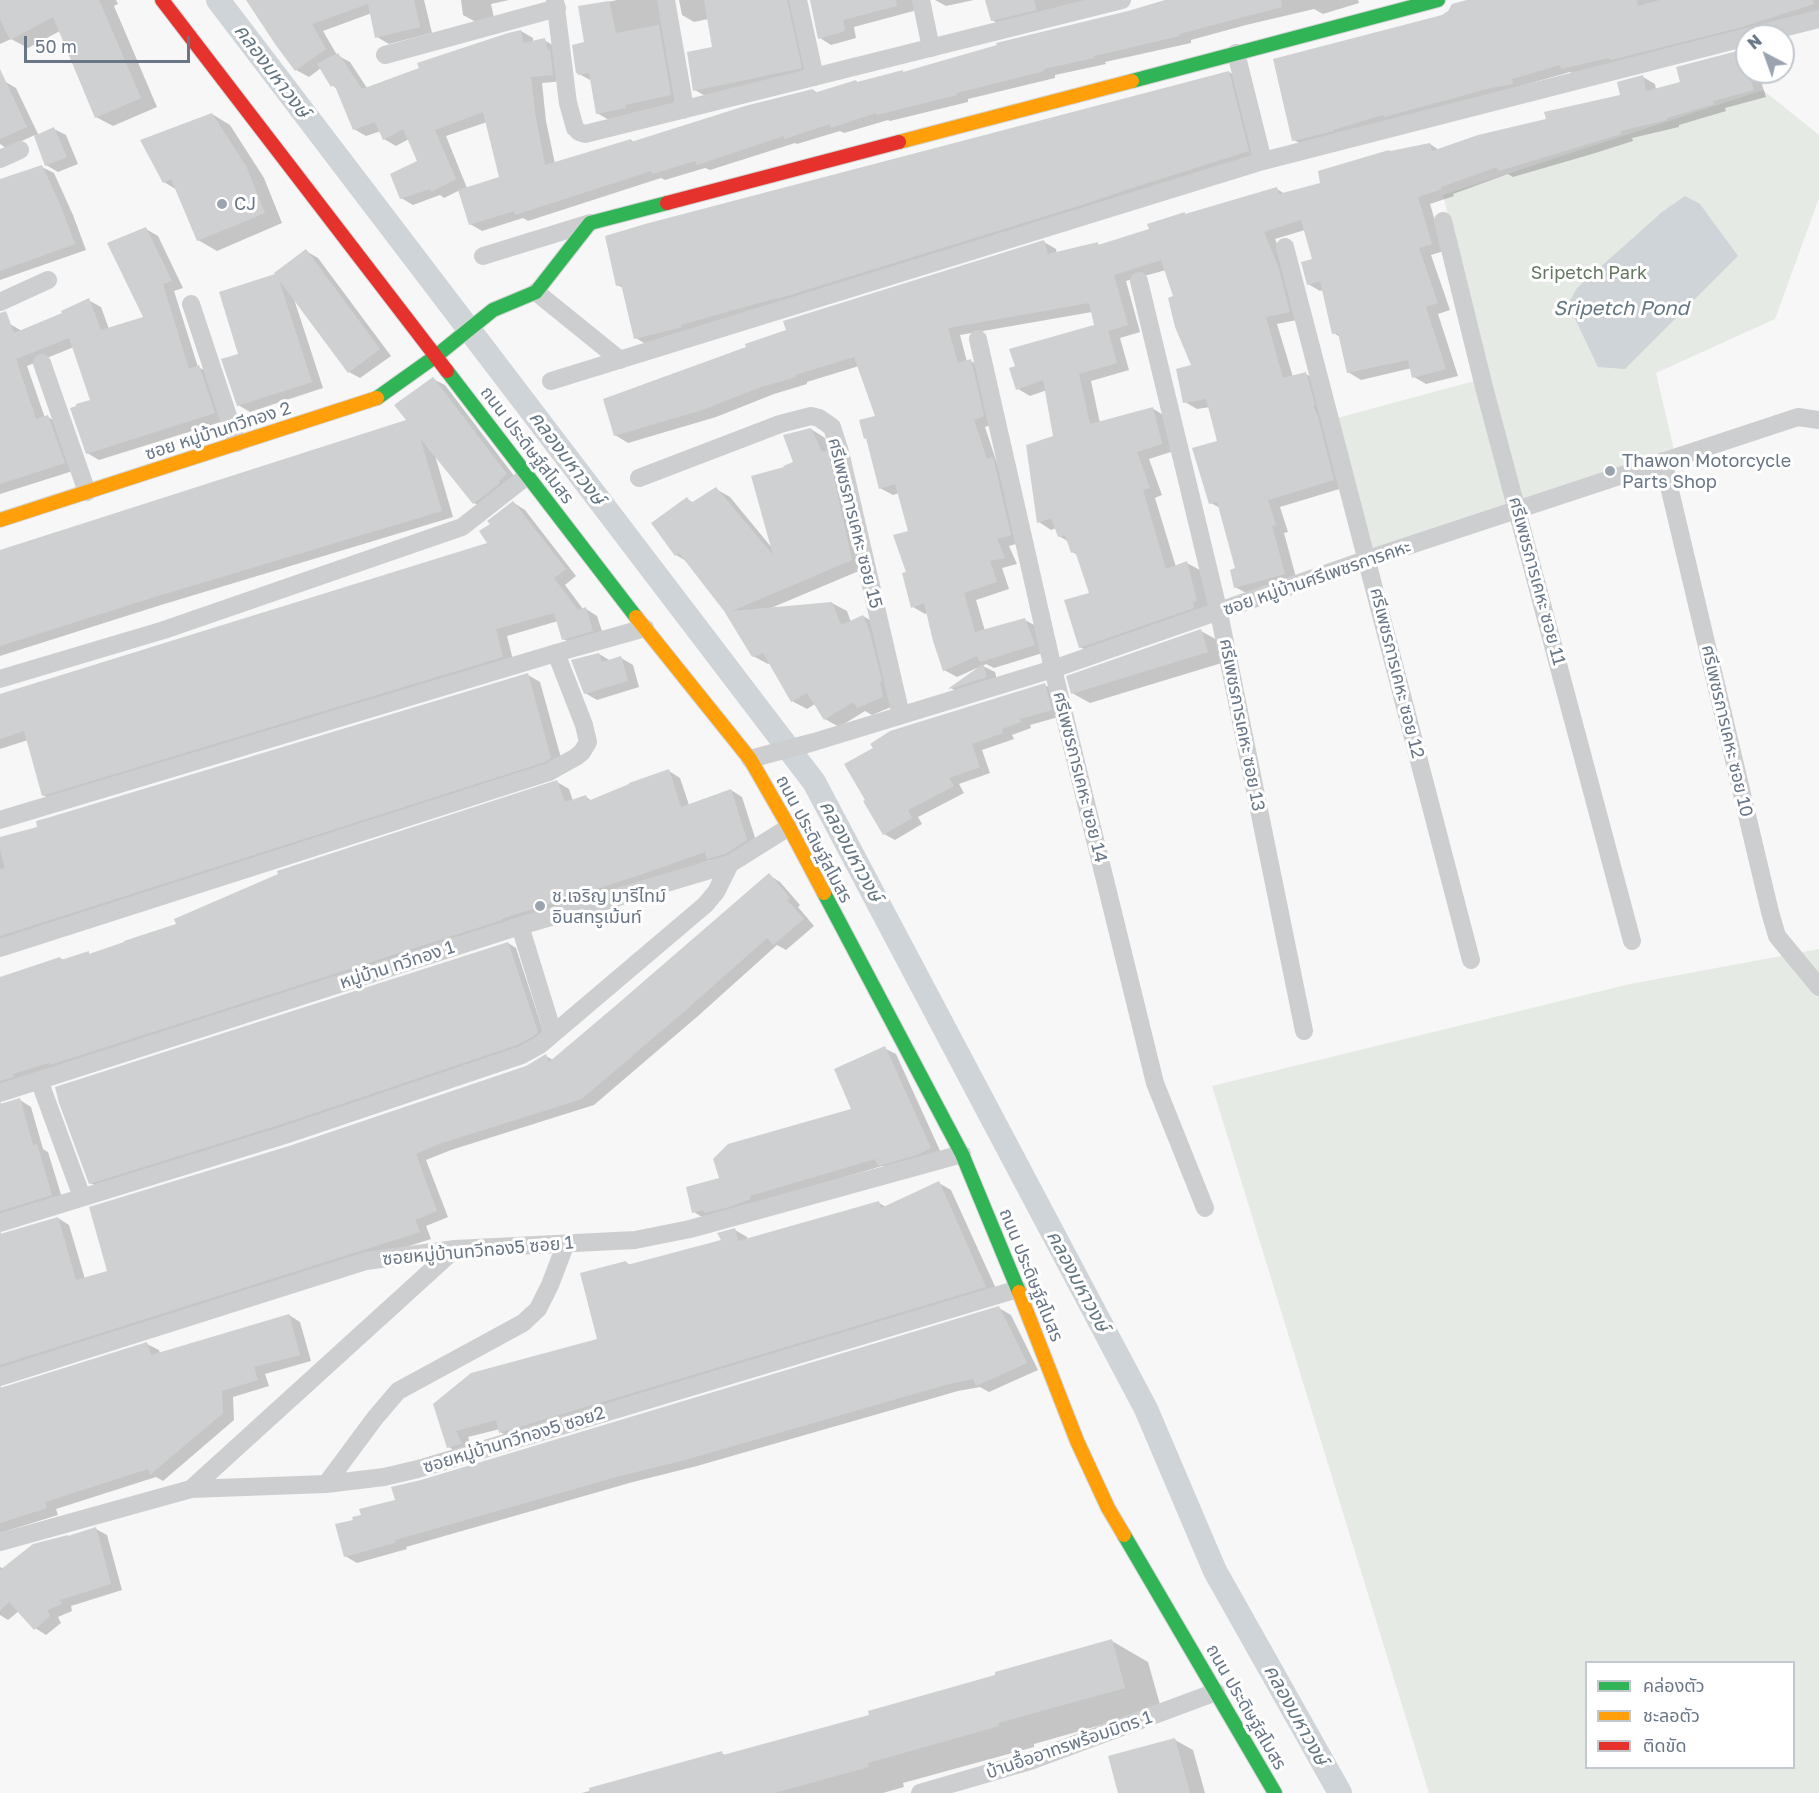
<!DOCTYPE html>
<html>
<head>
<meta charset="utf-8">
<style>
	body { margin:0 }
	#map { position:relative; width:1819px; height:1793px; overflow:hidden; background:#f7f7f7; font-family:"Golos Text","Noto Sans Thai",sans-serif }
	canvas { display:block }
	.legend { position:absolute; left:1585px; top:1661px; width:210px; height:108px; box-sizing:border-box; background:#fff; border:2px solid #c3c8cf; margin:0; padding:8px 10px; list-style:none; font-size:18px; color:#687686 }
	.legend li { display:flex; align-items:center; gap:12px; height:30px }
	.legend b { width:30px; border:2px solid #c3c8cf }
	.north { position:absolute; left:1735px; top:24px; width:60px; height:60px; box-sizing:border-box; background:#fff; border:2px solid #c3c8cf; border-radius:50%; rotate:319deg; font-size:16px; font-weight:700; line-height:24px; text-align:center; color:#687686 }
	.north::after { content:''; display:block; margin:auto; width:21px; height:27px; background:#9aa3ae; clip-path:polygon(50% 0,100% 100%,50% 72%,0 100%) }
	.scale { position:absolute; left:24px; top:36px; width:166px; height:27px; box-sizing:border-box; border:3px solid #687686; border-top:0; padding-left:8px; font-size:18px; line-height:21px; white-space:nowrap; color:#687686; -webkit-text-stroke:4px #fff; paint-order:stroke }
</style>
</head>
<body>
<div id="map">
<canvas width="1819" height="1793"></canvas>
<ul class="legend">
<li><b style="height:8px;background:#30b455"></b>คล่องตัว</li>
<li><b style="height:8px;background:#ff9f0a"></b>ชะลอตัว</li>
<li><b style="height:8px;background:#e5322d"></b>ติดขัด</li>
</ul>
<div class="north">N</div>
<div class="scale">50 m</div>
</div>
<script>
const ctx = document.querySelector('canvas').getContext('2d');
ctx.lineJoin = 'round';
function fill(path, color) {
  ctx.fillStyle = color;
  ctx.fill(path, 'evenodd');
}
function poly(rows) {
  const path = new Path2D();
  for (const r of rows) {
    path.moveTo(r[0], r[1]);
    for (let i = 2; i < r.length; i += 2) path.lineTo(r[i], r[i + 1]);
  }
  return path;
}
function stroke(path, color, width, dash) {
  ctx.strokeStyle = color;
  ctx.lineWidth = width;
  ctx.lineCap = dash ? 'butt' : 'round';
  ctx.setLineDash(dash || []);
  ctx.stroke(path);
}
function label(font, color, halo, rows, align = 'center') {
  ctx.font = font + ' "Golos Text","Noto Sans Thai",sans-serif';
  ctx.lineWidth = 6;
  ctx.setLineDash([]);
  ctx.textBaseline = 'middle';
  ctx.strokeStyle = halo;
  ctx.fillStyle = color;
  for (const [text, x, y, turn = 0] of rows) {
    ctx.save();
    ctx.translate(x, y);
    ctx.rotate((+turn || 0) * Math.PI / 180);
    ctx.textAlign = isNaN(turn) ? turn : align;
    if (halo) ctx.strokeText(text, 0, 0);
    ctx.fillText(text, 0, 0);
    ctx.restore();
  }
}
fill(poly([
	[1763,90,1819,135,1819,198,1775,319,1656,373,1675,454,1371,560,1337,418,1489,377,1443,195],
	[1819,949,1819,1793,1429,1793,1212,1086,1630,984],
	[1586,1662,1794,1662,1794,1768,1586,1768]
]), '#e6eae5');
fill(poly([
	[1685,196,1700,204,1738,256,1625,369,1598,367,1568,304,1577,288,1662,212]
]), '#ced4d8');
fill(poly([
	[7,0,116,0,118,4,114,6,157,107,113,126,96,117,60,31,28,48,11,39,0,44,0,3],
	[248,0,424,0,432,33,389,44,377,37,372,13,323,31,337,55,350,62,367,88,521,31,533,38,533,42,544,40,556,47,564,81,542,83,546,121,555,164,631,140,634,142,813,90,819,94,858,83,905,73,1128,12,1166,0,1358,0,1359,3,1323,14,1314,9,1246,25,1191,40,1191,43,1105,62,1106,64,1055,75,1055,78,968,99,968,102,890,121,888,120,844,133,840,131,797,144,795,143,710,170,705,168,665,180,661,178,528,221,523,218,482,231,470,224,460,190,444,198,440,195,413,205,401,198,419,162,409,139,396,146,384,139,381,131,366,136,354,129,337,89,332,85,321,68,309,77,296,70],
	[487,122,501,178,467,188,446,136],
	[461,0,509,0,491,4,494,18,476,22,463,15],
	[617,0,670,0,683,102,609,120,597,113,592,81,579,74,586,43,580,8],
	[679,0,791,0,813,75,707,97,695,90,713,48,708,19,694,22,682,15],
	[811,0,924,0,921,9,854,27,856,38,831,45,820,38],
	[935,0,974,0,946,6],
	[987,0,1112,0,1004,27,992,20],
	[1473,0,1819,0,1819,11,1575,75,1570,72,1306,147,1294,140,1442,16],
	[1741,52,1747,56,1747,72,1758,72,1766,97,1725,108,1726,111,1679,125,1679,127,1632,138,1633,141,1592,154,1513,177,1508,174,1453,194,1454,196,1430,204,1444,251,1431,255,1450,310,1438,314,1458,376,1426,384,1414,377,1412,368,1361,380,1348,372,1340,337,1334,333,1324,290,1320,291,1308,284,1314,260,1305,230,1275,239,1291,277,1302,319,1277,324,1293,377,1306,374,1318,381,1346,487,1280,507,1288,532,1284,533,1297,581,1248,594,1235,587,1237,569,1220,508,1211,503,1219,442,1210,407,1197,409,1185,402,1193,366,1166,270,1126,281,1140,332,1120,338,1129,370,1091,381,1100,423,1152,408,1165,416,1174,451,1149,459,1162,495,1155,498,1176,567,1187,563,1200,570,1209,608,1093,654,1080,647,1091,594,1078,555,1072,552,1069,542,1059,536,1056,528,1051,530,1039,522,1055,437,1047,390,1030,396,1018,389,1095,326,1092,312,960,335,967,362,971,361,983,368,996,423,985,427,1023,542,1009,546,1017,564,1002,568,1009,589,976,600,985,631,1025,620,1038,627,1046,652,994,668,986,664,983,666,995,672,998,684,963,695,951,688,978,669,977,668,957,677,944,670,928,613,925,614,913,607,908,573,910,532,899,493,893,495,880,488,868,440,865,438,877,417,859,366,807,382,807,384,774,394,716,417,628,443,615,435,1044,242,1056,249,1057,254,1098,244,1101,246,1150,230,1186,215,1277,189,1285,194,1322,184,1430,144,1439,150,1548,120,1622,96,1643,77,1655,84,1656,90,1682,83],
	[1229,72,1241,79,1261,158,649,346,636,338,623,288,617,285],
	[4,81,16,88,39,136,54,129,66,135,78,164,58,172,46,165,35,135,6,148,0,144,0,83],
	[212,114,230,125,264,178,282,223,217,251,198,240,177,190,164,182],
	[42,167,54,173,73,215,86,250,0,280,0,184],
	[146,229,158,236,183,288,174,291,198,367,212,374,227,420,99,460,87,453,92,401,74,347,27,366,45,418,48,417,60,424,76,470,0,494,0,329,10,324,22,331,64,314,88,300,101,307,109,329,146,318],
	[306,251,318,258,391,356,360,378,349,372,294,299,323,388,250,412,238,405,240,355,278,275],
	[433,379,445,385,518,481,486,509,474,503,434,452,453,517,161,605,0,656,0,551,409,421],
	[811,429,825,438,833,455,866,568,771,608,832,603,847,611,851,622,863,616,877,624,896,705,872,715,865,711,839,727,825,719,815,704,807,709,792,701,771,663,768,664,753,656,725,611,688,562,676,555,687,499,694,503,716,489,730,497,772,548,786,468,795,463],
	[514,503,525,510,576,576,565,585,583,609,586,609,597,616,604,637,575,645,563,639,558,621,507,636,514,664,55,802,43,795,28,740,0,749,0,697,489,543,492,524],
	[1201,631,1219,641,1225,662,1090,703,1072,693],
	[599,654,611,661,621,658,633,665,639,687,597,700,585,693],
	[528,675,540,682,563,765,0,950,0,839],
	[1045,685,1056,691,1062,716,1030,725,1031,728,1012,735,1014,739,982,750,990,773,959,784,964,793,918,817,922,824,895,840,884,834,865,801],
	[669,771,680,778,689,805,731,790,742,797,758,847,720,865,711,860,0,1098,1,1105,20,1100,31,1107,43,1149,48,1152,63,1201,0,1228,1,1235,58,1218,69,1225,85,1279,109,1272,289,1147,526,1067,546,1056,553,1060,769,875,780,882,800,905,798,907,814,926,786,950,777,945,698,1016,594,1105,451,1150,426,1160,448,1217,426,1226,431,1239,4,1375,0,1382,1,1389,147,1344,159,1350,160,1354,289,1315,300,1322,311,1361,265,1374,269,1386,233,1397,234,1420,163,1481,156,1477,56,1509,58,1515,0,1533,0,978,60,958,65,961,88,953,91,955,178,924,557,782,569,789,573,801,586,797,592,801],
	[508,943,516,948,545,1037,526,1049,98,1187,90,1183],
	[884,1048,896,1054,942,1155,891,1171,882,1166,705,1219,694,1212,720,1179,853,1110],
	[939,1183,951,1190,998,1293,513,1439,500,1432,500,1429,468,1437,473,1451,461,1455,449,1447,434,1404,599,1340,626,1262,631,1266,723,1241,735,1230,747,1237,748,1240,879,1203,886,1207],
	[999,1308,1011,1315,1038,1370,989,1392,980,1387,958,1391,697,1466,633,1482,406,1547,407,1549,357,1563,345,1556,355,1521,396,1501,422,1481],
	[96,1529,107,1535,122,1590,71,1606,72,1611,58,1617,61,1623,46,1635,35,1628,19,1611,8,1620,0,1615,0,1567,4,1569],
	[1112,1641,1148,1662,1161,1708,1034,1744,1034,1747,903,1783,904,1787,883,1793,582,1793,721,1753,727,1756,871,1716],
	[1175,1740,1193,1750,1205,1793,1120,1793]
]), '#0003');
stroke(poly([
	[218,0,814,782,1146,1409,1215,1571,1340,1793]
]), '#ced4d8', 24);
fill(poly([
	[0,0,99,0,141,98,95,118,53,17,10,40,0,19],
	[246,0,414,0,420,27,375,38,368,4,312,24,326,49,295,71,275,44],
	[704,0,787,0,802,68,693,91,687,52,712,47],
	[810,0,896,0,897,6,843,20,845,31,818,39],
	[985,0,1034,0,1037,10,991,21],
	[1165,0,1281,0,1282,7,1179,34,1180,36,1094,56,1094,58,1044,69,1044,71,957,93,957,95,877,115,876,113,831,128,830,124,784,139,784,136,697,165,695,161,652,174,651,171,515,215,514,211,469,225,458,190,499,177,483,112,435,130,456,179,431,192,430,189,400,199,390,174,417,161,403,129,383,140,375,122,353,130,334,84,331,87,317,64,338,53,362,89,419,68,417,63,508,33,521,30,523,43,545,38,548,51,550,50,553,75,531,77,535,113,545,165,631,139,631,142,745,106,813,89,814,93,856,80,857,82,903,70,903,72,997,45,996,43,1128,11],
	[1467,0,1637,0,1638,6,1660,0,1813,0,1814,4,1742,27,1611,60,1608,58,1561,69,1560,65,1512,79,1513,84,1491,88,1384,117,1383,115,1333,130,1334,131,1292,141,1273,59,1442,15,1448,11,1452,4],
	[609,1,616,33,659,25,671,95,625,105,626,108,596,114,589,73,578,75,577,73,576,73,572,45,584,42,578,6],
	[1741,50,1754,90,1713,101,1714,104,1667,118,1667,120,1620,131,1621,134,1578,147,1499,171,1497,167,1441,187,1442,189,1418,197,1432,244,1419,248,1438,303,1426,307,1446,369,1412,378,1408,360,1347,373,1338,333,1332,334,1320,281,1307,285,1301,262,1312,259,1301,220,1264,232,1279,269,1290,312,1266,317,1283,378,1306,372,1315,405,1313,406,1318,417,1334,480,1268,500,1276,525,1272,526,1285,574,1234,588,1230,570,1235,568,1217,502,1209,504,1192,448,1217,441,1206,399,1183,403,1176,369,1191,365,1175,327,1168,298,1173,296,1161,260,1114,275,1128,325,1108,331,1117,363,1079,374,1090,424,1153,407,1162,444,1137,452,1150,488,1143,490,1166,569,1187,561,1197,601,1193,602,1194,608,1079,648,1064,600,1089,593,1075,551,1071,553,1065,535,1058,537,1051,518,1037,523,1026,445,1053,436,1043,380,1016,390,1009,368,1015,366,1009,349,1094,325,1089,303,948,328,958,363,971,359,984,416,974,420,987,459,993,457,1011,535,997,539,1005,558,990,561,997,582,964,593,975,632,1025,618,1035,645,980,662,977,656,943,671,933,641,924,603,911,608,902,573,906,572,893,535,908,531,895,484,879,489,866,438,864,439,859,420,875,416,854,357,795,375,796,377,761,387,702,410,614,436,603,399,746,347,745,344,786,330,783,321,1044,240,1048,254,1098,242,1098,245,1149,229,1147,224,1185,212,1185,214,1277,187,1279,194,1320,183,1318,171,1389,150,1390,151,1430,143,1432,151,1478,135,1546,119,1544,112,1620,95,1617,82,1643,75,1646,91,1680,82,1676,67],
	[0,69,27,127,0,139],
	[1229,71,1249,151,1135,187,1085,204,777,299,777,298,730,311,681,325,682,327,634,339,621,284,616,286,605,236,645,224],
	[212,113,246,166,265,213,197,241,171,179,163,183,140,140],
	[54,127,67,157,45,166,34,136],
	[42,165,61,207,75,244,0,271,0,179],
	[146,227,172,281,163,284,189,369,199,365,215,413,86,454,70,408,76,406,76,404,90,400,69,338,16,359,36,419,48,415,65,463,0,484,0,313,6,311,14,333,62,313,61,311,89,298,101,330,143,317,107,243],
	[306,249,380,349,348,373,279,280,312,382,237,406,221,359,238,354,219,292,275,274,274,273],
	[433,377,507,474,499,481,500,483,473,504,420,438,442,511,148,599,0,646,0,550,406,420,394,405],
	[811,428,822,452,828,450,829,455,852,560,732,611,832,602,841,625,863,615,870,633,882,681,880,683,883,697,857,708,853,702,824,720,807,693,791,702,763,653,752,657,724,611,679,553,675,556,651,523,687,497,691,503,716,487,773,555,751,476,784,467,783,466,793,462,783,435],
	[513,501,566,569,554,578,578,610,586,607,593,631,562,640,554,613,496,629,503,657,42,796,24,731,0,739,0,694,487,543,479,531,490,524,487,521],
	[1201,629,1208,652,1071,694,1066,676],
	[599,653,602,662,621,656,628,681,584,694,571,660],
	[983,664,987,677,949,689,949,688],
	[528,673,551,758,545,762,0,936,0,869,5,868,0,849,0,837,37,827,36,821,47,818],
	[1045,683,1052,710,1020,719,1021,722,1002,729,1003,733,972,744,980,767,949,778,954,786,908,810,912,818,883,835,863,801,865,800,844,764,873,748,870,744,890,731],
	[669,769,681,807,731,789,747,840,725,854,707,859,705,852,634,877,501,919,502,920,50,1065,49,1063,13,1074,14,1077,0,1081,0,977,60,957,61,960,89,951,89,954,124,942,124,941,176,924,174,919,278,874,277,871,557,780,565,802,586,795,588,801,629,784,629,783],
	[769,873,790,898,787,900,804,919,773,945,767,938,686,1010,582,1099,439,1144,416,1154,437,1211,415,1220,420,1232,0,1365,0,1234,58,1217,76,1280,107,1271,89,1207,289,1146,526,1066,546,1054,549,1062,614,1007],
	[508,942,538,1032,534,1036,517,1045,282,1124,89,1184,59,1103,55,1087],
	[885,1046,931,1148,917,1155,878,1166,875,1159,750,1196,751,1199,729,1207,705,1213,703,1210,692,1213,686,1187,719,1178,713,1159,728,1144,851,1109,834,1069],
	[20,1098,33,1145,37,1144,52,1195,0,1211,0,1104],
	[939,1181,986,1287,499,1433,496,1420,456,1431,462,1444,447,1448,433,1404,471,1373,597,1339,580,1273,626,1261,627,1265,721,1240,717,1233,735,1228,738,1241,879,1201,881,1208],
	[999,1306,1027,1363,976,1386,973,1379,945,1385,685,1460,620,1476,395,1540,395,1543,344,1557,335,1524,353,1520,352,1517,361,1515,359,1509,395,1500,391,1487,421,1480],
	[289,1314,300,1355,254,1367,258,1380,222,1391,223,1413,150,1475,148,1469,45,1502,47,1508,0,1523,0,1388,147,1342,151,1355],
	[96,1527,111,1584,60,1600,62,1604,47,1610,50,1616,34,1630,9,1602,0,1611,0,1570,33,1544,68,1535,68,1536],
	[1112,1639,1125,1688,998,1723,999,1726,868,1763,869,1767,774,1793,590,1793,589,1788,722,1751,723,1755,869,1715,868,1711,995,1675,995,1672],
	[1175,1738,1190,1793,1118,1793,1108,1756]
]), '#ced0d1');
const fast = poly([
	[1132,81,1438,0],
	[447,371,636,617],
	[377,398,436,356,493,310,536,292,590,223,667,203],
	[824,893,962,1154,1019,1292],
	[1124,1535,1275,1793]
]);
const slow = poly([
	[899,142,1132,81],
	[0,520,377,398],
	[636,617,750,759,789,827,824,893],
	[1019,1292,1077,1441,1108,1508,1124,1535]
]);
const jam = poly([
	[162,0,447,371],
	[667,203,899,142]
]);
stroke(fast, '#d3d4d5', 16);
stroke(slow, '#d3d4d5', 16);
stroke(jam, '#d3d4d5', 16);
stroke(poly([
	[555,0,568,103,575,128,579,132,585,134,1122,0],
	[666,0,683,97,683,110],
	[798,0,815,77],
	[921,0,931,48],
	[1751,36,1819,19],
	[1236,53,1263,161],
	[385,55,557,8],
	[0,159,20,150],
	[1443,221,1484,387,1632,941],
	[1285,247,1471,960],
	[483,256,590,223],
	[1139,281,1219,613,1304,1031],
	[536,292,620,360],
	[0,302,48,280],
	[191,304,237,443],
	[978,339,1053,669,1155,1083,1205,1208],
	[42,363,87,492],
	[551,381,1263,161,1747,37],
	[1663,461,1770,912,1777,936,1819,987],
	[639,478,780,424,811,416,819,418,832,427,840,452,901,715],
	[0,679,164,630,462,527,527,476],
	[750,759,814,742,1053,669,1368,559,1798,417,1819,420],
	[0,820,556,653,645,628],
	[520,926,553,1033],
	[0,948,549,772,576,757,582,752,588,742,584,725,556,653],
	[39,1080,82,1197],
	[0,1093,520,926,730,864,789,827],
	[0,1223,285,1135,522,1055,540,1045,705,905,716,892,730,864],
	[0,1377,366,1261,455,1249,635,1240,690,1229,962,1154],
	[326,1484,375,1418,398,1391,523,1323,538,1309,550,1285,566,1243],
	[191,1489,455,1249],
	[0,1542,191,1489,326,1484,384,1477,418,1469,1018,1289],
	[920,1793,1030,1761,1216,1692]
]), '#cdced0', 18);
stroke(fast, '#30b455', 14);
stroke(slow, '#ff9f0a', 14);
stroke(jam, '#e5322d', 14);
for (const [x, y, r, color] of [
	[222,204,6,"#9aa3ae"],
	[1610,471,6,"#9aa3ae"],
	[540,906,6,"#9aa3ae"]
]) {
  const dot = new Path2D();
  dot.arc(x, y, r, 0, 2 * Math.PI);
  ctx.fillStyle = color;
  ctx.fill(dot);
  stroke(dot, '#fff', 2);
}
label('18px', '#687686', '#fff', [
	["CJ",234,204],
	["Thawon Motorcycle",1622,461],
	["Parts Shop",1622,482],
	["ช.เจริญ มารีไทม์",552,896],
	["อินสทรูเม้นท์",552,917]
], 'left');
label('18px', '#657863', '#fff', [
	["Sripetch Park",1589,273]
]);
label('18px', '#687686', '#fff', [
	["ซอย หมู่บ้านทวีทอง 2",218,431,-18],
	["ถนน ประดิษฐ์สโมสร",527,445,53],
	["ศรีเพชรการเคหะ ซอย 15",855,523,76],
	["ซอย หมู่บ้านศรีเพชรการคหะ",1317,578,-19],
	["ศรีเพชรการเคหะ ซอย 11",1537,581,75],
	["ศรีเพชรการเคหะ ซอย 12",1397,673,76],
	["ศรีเพชรการเคหะ ซอย 13",1242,725,79],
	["ศรีเพชรการเคหะ ซอย 10",1727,731,77],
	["ศรีเพชรการเคหะ ซอย 14",1080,777,76],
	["ถนน ประดิษฐ์สโมสร",814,839,62],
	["หมู่บ้าน ทวีทอง 1",397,965,-18],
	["ซอยหมู่บ้านทวีทอง5 ซอย 1",478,1251,-5],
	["ถนน ประดิษฐ์สโมสร",1031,1275,68],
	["ซอยหมู่บ้านทวีทอง5 ซอย2",514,1440,-17],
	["ถนน ประดิษฐ์สโมสร",1246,1707,60],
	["บ้านอื้ออาทรพร้อมมิตร 1",1069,1745,-19]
]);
label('italic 20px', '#647781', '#fff', [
	["คลองมหาวงษ์",272,71,53],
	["Sripetch Pond",1621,309],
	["คลองมหาวงษ์",567,458,53],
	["คลองมหาวงษ์",851,851,62],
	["คลองมหาวงษ์",1078,1281,62],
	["คลองมหาวงษ์",1296,1715,61]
]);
</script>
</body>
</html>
